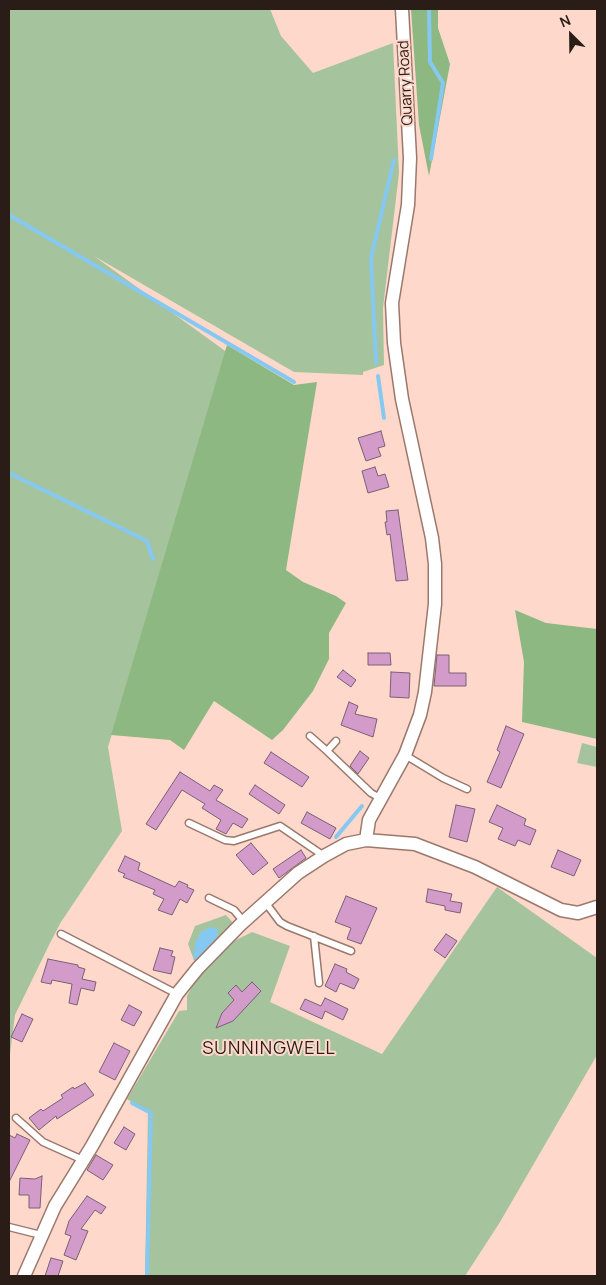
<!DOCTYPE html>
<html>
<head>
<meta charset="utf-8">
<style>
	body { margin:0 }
	#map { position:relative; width:606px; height:1285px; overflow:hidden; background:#fed8ca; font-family:Manrope,sans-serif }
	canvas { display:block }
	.frame { position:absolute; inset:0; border:10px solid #2a1d18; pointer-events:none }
	.north { position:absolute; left:546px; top:10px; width:50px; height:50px; -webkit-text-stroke:4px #fed8ca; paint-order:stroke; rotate:337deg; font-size:14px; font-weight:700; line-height:20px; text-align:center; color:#2a1d18 }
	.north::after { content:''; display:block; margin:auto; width:18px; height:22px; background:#2a1d18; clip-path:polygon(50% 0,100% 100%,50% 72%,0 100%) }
</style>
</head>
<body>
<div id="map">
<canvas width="606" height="1285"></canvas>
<div class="frame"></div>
<div class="north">N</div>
</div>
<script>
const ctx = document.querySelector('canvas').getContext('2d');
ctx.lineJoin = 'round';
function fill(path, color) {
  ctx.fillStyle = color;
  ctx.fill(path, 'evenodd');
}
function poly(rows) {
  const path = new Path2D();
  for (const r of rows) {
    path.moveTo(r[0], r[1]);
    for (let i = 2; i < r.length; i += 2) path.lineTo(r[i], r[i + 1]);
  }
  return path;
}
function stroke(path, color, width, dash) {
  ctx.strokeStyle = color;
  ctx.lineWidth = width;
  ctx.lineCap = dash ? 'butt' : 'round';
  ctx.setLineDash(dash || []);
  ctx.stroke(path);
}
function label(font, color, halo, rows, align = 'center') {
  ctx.font = font + ' Manrope,sans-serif';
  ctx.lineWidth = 4;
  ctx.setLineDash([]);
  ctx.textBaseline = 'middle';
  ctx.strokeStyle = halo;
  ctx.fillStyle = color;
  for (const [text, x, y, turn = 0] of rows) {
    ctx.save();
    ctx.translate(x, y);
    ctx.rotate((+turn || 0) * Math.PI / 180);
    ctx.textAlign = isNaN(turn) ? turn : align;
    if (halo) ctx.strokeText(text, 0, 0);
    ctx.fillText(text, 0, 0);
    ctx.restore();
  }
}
fill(poly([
	[9,9,270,9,281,36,313,73,393,43,399,173,383,308,384,365,363,372,363,375,294,372,94,256,228,353,108,747,122,831,61,922,50,943,15,1015,10,1054],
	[582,743,597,747,597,767,577,763],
	[497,887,597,958,597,1055,500,1222,465,1276,145,1276,148,1112,127,1099,179,1011,187,1010,187,996,195,981,232,942,252,932,290,946,270,1002,382,1054],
	[226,915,235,925,195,963,188,944,195,926]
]), '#a5c49d');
fill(poly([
	[411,9,438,9,438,28,450,64,429,176,419,125],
	[227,345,294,385,317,382,286,570,303,582,336,596,346,603,329,633,329,659,313,691,283,730,272,740,214,701,184,750,170,740,111,735],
	[515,610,546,623,597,629,597,739,522,722,524,662]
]), '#8db881');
fill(poly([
	[211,927,217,928,218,936,197,959,193,958,196,941,201,932]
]), '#85c8f1');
stroke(poly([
	[429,9,430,62,443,83,431,159],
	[9,215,294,382],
	[376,363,371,258,394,160],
	[378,376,384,418],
	[9,473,147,541,153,559],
	[336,837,362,806],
	[132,1103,151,1113,147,1276]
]), '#85c8f1', 4);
const building = poly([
	[381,431,385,446,378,448,381,456,366,461,358,438,381,431],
	[375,467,378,476,385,474,389,487,368,493,362,471,375,467],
	[398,510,408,580,396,581,390,534,387,535,385,522,387,522,386,511,398,510],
	[368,653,390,653,391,665,368,665,368,653],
	[437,655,449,655,449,673,466,673,466,686,434,686,437,655],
	[343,670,356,680,351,687,337,677,343,670],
	[391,672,410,673,409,698,390,697,391,672],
	[349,702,358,706,355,714,377,719,373,737,341,725,349,702],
	[506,726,524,734,501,788,487,782,500,752,497,750,506,726],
	[360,751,369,758,358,774,350,766,360,751],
	[271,752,309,777,302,787,264,763,271,752],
	[180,772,210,791,214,785,223,790,216,800,248,819,242,828,233,823,226,834,216,829,221,820,202,808,205,804,182,790,156,830,146,824,180,772],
	[255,785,285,805,279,814,249,794,255,785],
	[456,805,475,809,467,842,449,837,456,805],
	[497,805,526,819,524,825,536,830,530,845,518,840,515,846,498,839,503,828,489,822,497,805],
	[307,812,336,828,330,839,301,823,307,812],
	[251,843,268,863,253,875,236,855,251,843],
	[301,850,306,858,279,878,273,869,301,850],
	[558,850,581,860,574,876,551,867,558,850],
	[125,856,140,863,138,870,175,887,179,881,188,885,187,887,194,890,187,903,180,899,172,915,158,910,164,899,153,894,155,890,123,877,125,874,118,871,125,856],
	[428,889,452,894,450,901,462,903,460,913,445,910,445,906,426,902,428,889],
	[346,896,377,908,361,944,347,939,351,928,335,922,346,896],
	[446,934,457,941,445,958,434,950,446,934],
	[160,948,173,951,171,956,175,957,171,974,153,970,160,948],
	[48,959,78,965,78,967,85,969,82,979,96,982,94,991,81,988,77,1005,69,1003,72,984,52,980,51,984,41,982,48,959],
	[335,964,347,969,346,972,359,979,354,989,340,983,336,992,325,986,335,964],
	[252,982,261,991,233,1021,216,1028,222,1013,234,1000,228,993,236,985,242,992,252,982],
	[325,998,348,1009,343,1020,325,1011,322,1019,300,1009,305,999,321,1006,325,998],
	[129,1005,142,1012,134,1026,121,1020,129,1005],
	[22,1014,33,1019,22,1042,11,1037,22,1014],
	[114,1043,130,1051,115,1080,99,1072,114,1043],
	[85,1083,94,1095,57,1119,56,1116,39,1130,29,1118,41,1109,43,1111,63,1098,61,1095,73,1087,74,1089,85,1083],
	[124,1127,135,1134,126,1150,114,1143,124,1127],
	[17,1134,30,1140,9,1182,9,1135,15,1138,17,1134],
	[96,1155,113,1165,103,1180,87,1170,96,1155],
	[42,1176,40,1208,29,1208,29,1195,19,1195,20,1178,35,1179,42,1176],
	[87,1196,106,1207,101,1214,95,1210,81,1229,88,1231,76,1260,64,1255,71,1236,65,1234,69,1221,87,1196],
	[51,1258,63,1261,58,1276,45,1276,51,1258]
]);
fill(building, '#d29bca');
stroke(building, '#7a6076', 1);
const service = poly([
	[310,736,327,751],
	[336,741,327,751,371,793,380,798],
	[405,755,443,778,467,789],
	[189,823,225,840,234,841,280,826,324,856],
	[209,898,234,910,244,922],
	[265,902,280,922,287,926,351,951],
	[61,934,177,994],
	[314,936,319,983],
	[16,1118,43,1142,83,1160],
	[9,1227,41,1235]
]);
const minor = poly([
	[366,840,369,820,405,755,420,715,425,692,435,604,435,564,432,538,402,399,394,343,392,303,408,205,410,158,402,9],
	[24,1276,55,1206,92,1146,177,994,198,968,240,925,298,873,324,856,346,844,366,840,415,844,475,867,561,910,578,913,597,907]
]);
stroke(service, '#9b786c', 9);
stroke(minor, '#9b786c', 15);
stroke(service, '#fff', 6);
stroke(minor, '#fff', 12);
label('15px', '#2a1d18', '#fed8ca', [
	["Quarry Road",406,83,-93]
]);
ctx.letterSpacing = '1px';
label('18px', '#2a1d18', '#fed8ca', [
	["SUNNINGWELL",269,1049]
]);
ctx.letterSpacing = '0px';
</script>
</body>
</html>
